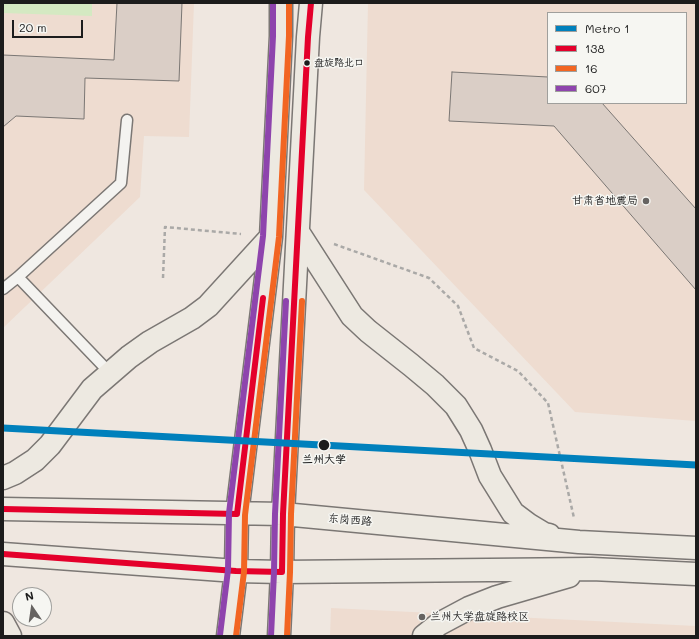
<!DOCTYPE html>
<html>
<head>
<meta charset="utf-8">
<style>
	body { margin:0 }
	#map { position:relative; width:699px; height:639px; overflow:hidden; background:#efe7e0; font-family:Mali,sans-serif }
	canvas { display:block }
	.frame { position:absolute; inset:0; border:4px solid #1c1c1c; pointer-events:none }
	.legend { position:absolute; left:547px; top:12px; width:140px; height:92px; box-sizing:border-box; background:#f6f6f2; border:1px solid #9f9f9c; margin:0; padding:5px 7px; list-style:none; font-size:12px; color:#1c1c1c }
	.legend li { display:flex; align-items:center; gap:8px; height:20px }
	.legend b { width:20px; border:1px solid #9f9f9c }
	.north { position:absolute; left:12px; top:587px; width:40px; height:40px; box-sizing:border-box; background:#f6f6f2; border:1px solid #9f9f9c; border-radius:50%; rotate:347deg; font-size:11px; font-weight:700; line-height:16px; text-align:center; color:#1c1c1c }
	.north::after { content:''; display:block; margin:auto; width:14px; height:18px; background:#666361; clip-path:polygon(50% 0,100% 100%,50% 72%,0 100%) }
	.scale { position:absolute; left:12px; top:20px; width:71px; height:18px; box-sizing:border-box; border:2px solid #1c1c1c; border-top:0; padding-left:5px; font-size:12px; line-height:14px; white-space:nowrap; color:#1c1c1c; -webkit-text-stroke:3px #f6f6f2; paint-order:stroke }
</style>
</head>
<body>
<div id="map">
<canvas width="699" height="639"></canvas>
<div class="frame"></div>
<ul class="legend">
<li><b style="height:5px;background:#0080bc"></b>Metro 1</li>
<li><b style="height:5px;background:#e4002b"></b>138</li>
<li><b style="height:5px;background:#f26522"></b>16</li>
<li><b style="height:5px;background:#8e44ad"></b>607</li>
</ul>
<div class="north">N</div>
<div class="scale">20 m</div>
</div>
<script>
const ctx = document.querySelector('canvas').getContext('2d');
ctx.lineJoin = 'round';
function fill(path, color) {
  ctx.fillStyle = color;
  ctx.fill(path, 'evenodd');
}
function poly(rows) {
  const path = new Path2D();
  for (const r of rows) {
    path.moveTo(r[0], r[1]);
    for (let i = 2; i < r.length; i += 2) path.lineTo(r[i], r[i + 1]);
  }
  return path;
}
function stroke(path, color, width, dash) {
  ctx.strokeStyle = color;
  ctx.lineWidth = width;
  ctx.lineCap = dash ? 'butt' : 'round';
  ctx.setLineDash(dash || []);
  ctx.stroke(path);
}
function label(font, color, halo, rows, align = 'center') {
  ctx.font = font + ' Mali,"LXGW WenKai TC",sans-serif';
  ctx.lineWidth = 3;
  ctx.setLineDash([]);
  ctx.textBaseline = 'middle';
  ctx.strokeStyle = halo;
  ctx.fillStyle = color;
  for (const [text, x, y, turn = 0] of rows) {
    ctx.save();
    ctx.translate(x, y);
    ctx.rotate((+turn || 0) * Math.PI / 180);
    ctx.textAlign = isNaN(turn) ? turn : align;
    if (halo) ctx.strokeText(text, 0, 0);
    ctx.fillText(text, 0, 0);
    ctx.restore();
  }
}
fill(poly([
	[3,3,194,3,189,137,144,136,140,197,3,328],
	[368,3,696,3,696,421,575,412,364,190],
	[548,13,686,13,686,103,548,103],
	[331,608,696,626,696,636,330,636]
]), '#eedcd0');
fill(poly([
	[3,3,92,3,92,16,3,13]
]), '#d4e9c2');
const building = poly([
	[117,3,182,3,179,81,85,78,84,119,16,116,3,127,3,55,114,60,117,3],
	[452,72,548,77,548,103,602,103,696,209,696,290,554,126,449,121,452,72]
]);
fill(building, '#dacec6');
stroke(building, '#7b7774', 1);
const lane = poly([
	[18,277,110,373],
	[3,289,18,277,121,183,127,120]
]);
const primary = poly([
	[298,232,352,316,368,331,411,365,435,385,456,406,471,430,480,450,490,476,513,513,529,525,544,534,549,535],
	[3,478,15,473,35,460,50,445,92,389,129,357,150,342,192,318,208,306,271,237],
	[3,509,283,514,579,542,696,548],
	[3,554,236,571,282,572,592,569,696,574],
	[3,623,10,636],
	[228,636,236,571,237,514,271,237,281,36,281,3],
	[279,636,282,572,283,514,308,37,311,3],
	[424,636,439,624,469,608,497,597,569,576]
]);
stroke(lane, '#7b7774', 13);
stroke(primary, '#7b7774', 25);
stroke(poly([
	[334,244,429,278,458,306,474,348,518,371,548,403,574,518],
	[163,278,165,227,241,234]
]), '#aaa9a7', 2.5, [4, 3]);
stroke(lane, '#f4f3f0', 10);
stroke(primary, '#ede9e1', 22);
stroke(poly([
	[3,509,237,514,263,298],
	[3,554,236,571,282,572,283,514,308,37,311,3]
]), '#e4002b', 6);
stroke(poly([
	[236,636,244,572,245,515,279,237,289,36,289,3],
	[287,636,290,572,291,514,302,301]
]), '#f26522', 6);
stroke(poly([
	[220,635,228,570,229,513,263,236,273,36,273,3],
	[271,636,274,572,275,514,286,301]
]), '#8e44ad', 6);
stroke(poly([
	[3,428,696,465]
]), '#0080bc', 7);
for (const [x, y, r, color] of [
	[307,63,3.5,"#1c1c1c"],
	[646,201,4,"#666361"],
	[324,445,6,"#1c1c1c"],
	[422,617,4,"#666361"]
]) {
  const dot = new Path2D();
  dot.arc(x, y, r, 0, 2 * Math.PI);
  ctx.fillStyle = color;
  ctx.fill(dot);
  stroke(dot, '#f6f6f2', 1.5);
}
label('10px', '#1c1c1c', '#f6f6f2', [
	["盘旋路北口",314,63]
], 'left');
label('11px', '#1c1c1c', '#f6f6f2', [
	["甘肃省地震局",638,201],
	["兰州大学盘旋路校区",430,617,"left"]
], 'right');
label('bold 11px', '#1c1c1c', '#f6f6f2', [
	["兰州大学",324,460]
]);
label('11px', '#1c1c1c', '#f6f6f2', [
	["东岗西路",350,520,5]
]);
</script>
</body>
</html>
